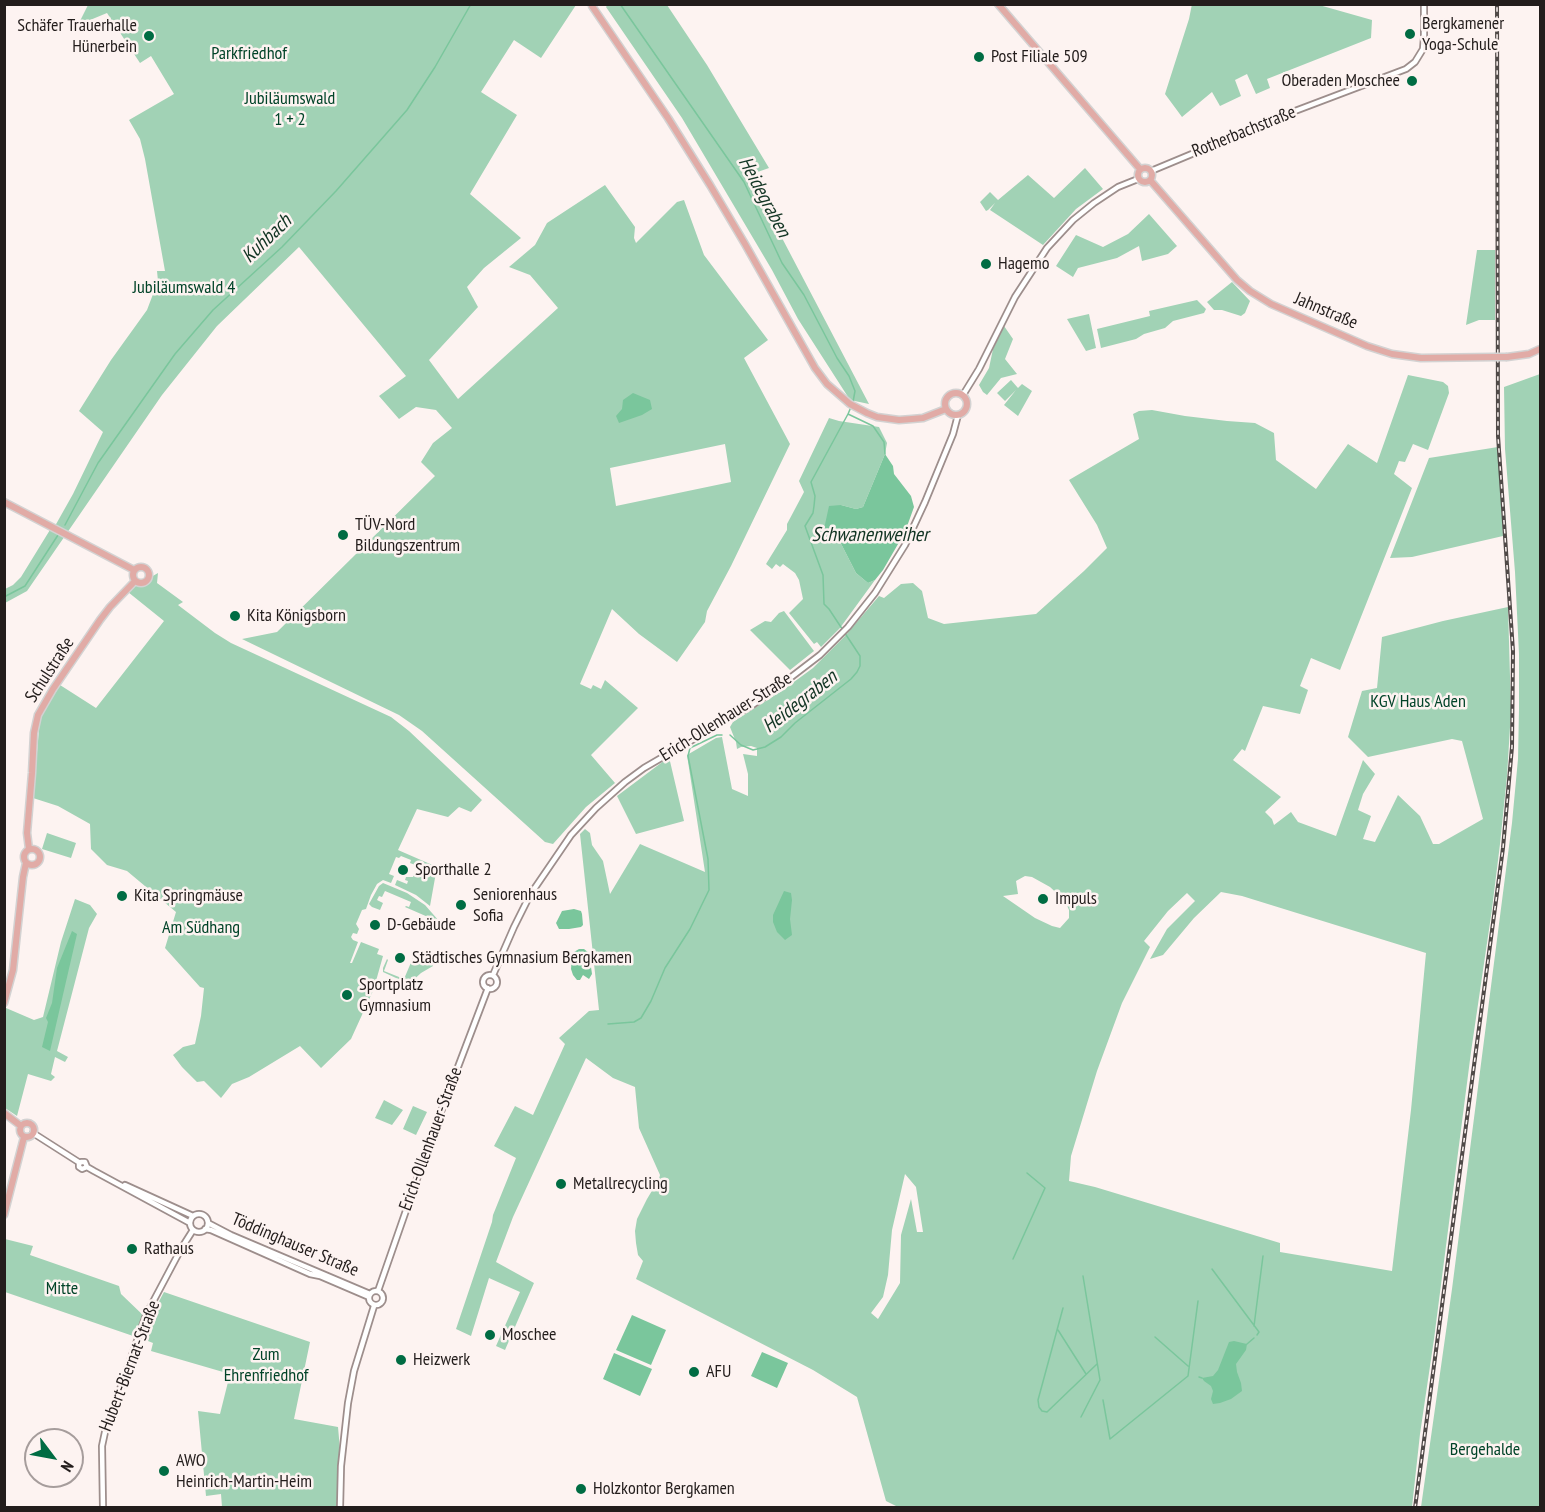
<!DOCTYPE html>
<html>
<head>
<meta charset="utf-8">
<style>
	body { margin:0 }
	#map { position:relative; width:1545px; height:1512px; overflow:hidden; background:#fdf3f1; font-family:"PT Sans Narrow",sans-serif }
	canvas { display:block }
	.frame { position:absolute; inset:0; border:6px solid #231d1c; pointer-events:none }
	.north { position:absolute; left:24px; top:1428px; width:60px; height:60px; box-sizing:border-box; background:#fdf3f1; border:2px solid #a69d9c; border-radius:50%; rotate:122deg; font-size:16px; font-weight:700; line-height:24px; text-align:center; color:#231d1c }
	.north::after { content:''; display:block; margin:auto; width:21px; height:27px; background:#006c43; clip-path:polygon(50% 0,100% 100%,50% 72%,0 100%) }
</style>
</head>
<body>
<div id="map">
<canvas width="1545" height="1512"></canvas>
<div class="frame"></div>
<div class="north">N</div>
</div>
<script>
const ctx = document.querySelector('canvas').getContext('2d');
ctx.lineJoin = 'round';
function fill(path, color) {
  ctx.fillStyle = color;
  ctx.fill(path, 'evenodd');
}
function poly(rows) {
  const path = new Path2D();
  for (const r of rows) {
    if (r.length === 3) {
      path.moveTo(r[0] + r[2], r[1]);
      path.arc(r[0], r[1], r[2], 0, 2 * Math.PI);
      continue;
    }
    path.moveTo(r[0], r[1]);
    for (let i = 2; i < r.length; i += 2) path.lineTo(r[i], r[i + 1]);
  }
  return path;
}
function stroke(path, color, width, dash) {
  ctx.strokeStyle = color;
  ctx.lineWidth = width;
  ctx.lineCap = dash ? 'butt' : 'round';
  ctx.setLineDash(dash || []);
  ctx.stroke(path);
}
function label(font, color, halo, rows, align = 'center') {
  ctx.font = font + ' "PT Sans Narrow",sans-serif';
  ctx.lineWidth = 5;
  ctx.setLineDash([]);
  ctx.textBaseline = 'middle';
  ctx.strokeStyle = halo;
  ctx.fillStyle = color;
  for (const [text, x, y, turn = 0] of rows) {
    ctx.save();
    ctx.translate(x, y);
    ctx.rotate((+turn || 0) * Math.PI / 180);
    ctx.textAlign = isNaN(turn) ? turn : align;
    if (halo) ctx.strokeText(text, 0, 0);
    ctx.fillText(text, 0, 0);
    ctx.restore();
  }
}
fill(poly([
	[608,4,667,5,707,65,769,168,749,175,869,404,850,400,798,319,772,270,682,118,606,7],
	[1192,4,1319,5,1372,20,1371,38,1267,79,1270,88,1256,94,1247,74,1235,80,1241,96,1220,106,1212,92,1182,117,1165,94,1189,19],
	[88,5,576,5,541,58,514,40,481,92,517,115,470,194,521,238,484,268,467,287,478,307,429,360,458,399,558,308,530,275,509,267,535,245,547,223,605,185,635,227,634,238,636,243,677,202,684,200,704,255,768,340,744,358,790,444,731,566,707,611,705,622,677,662,639,634,612,609,580,684,591,689,593,685,601,689,605,680,638,708,591,755,615,783,586,807,553,844,545,842,422,731,399,715,242,639,277,632,435,476,421,462,433,443,452,428,436,410,416,407,399,419,379,396,406,376,299,247,217,326,162,395,27,591,5,603,5,589,13,585,21,577,53,525,55,526,73,494,103,432,79,411,111,360,147,310,158,281,157,271,165,271,145,159,140,139,129,120,174,94,151,56,140,63,107,13,78,25],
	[725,444,731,482,616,506,610,468],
	[1085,168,1103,189,1076,209,1043,245,990,210,995,203,988,210,986,211,980,202,990,192,998,200,1028,175,1054,198],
	[1149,214,1177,246,1168,254,1142,261,1139,246,1117,258,1078,268,1073,277,1056,266,1076,235,1103,247,1128,234],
	[1477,250,1495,250,1495,320,1479,320,1466,325],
	[1232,282,1250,301,1245,313,1241,316,1222,310,1214,310,1207,302],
	[1197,300,1206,309,1204,313,1173,321,1165,328,1144,334,1136,339,1101,348,1097,329,1150,316,1149,311],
	[1089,314,1096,348,1086,351,1067,319],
	[1004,326,1013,339,1005,359,1017,374,1001,378,987,395,983,392,979,385,989,368,993,349],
	[1540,374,1540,1507,1421,1507,1452,1289,1512,823,1518,759,1519,709,1519,654,1515,572,1505,449,1504,387],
	[1408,375,1443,382,1448,386,1449,393,1428,450,1413,444,1405,462,1399,461,1394,474,1412,488,1340,670,1311,658,1300,686,1308,690,1300,714,1263,706,1245,751,1242,749,1233,760,1281,797,1265,812,1272,819,1274,825,1291,812,1298,822,1336,836,1363,760,1375,774,1363,794,1358,810,1371,816,1363,839,1375,842,1398,795,1420,816,1433,844,1439,844,1483,819,1462,741,1452,739,1368,757,1348,737,1362,691,1377,688,1382,637,1443,621,1508,607,1511,711,1507,776,1500,844,1492,909,1471,1052,1434,1339,1420,1434,1412,1507,900,1508,886,1501,857,1397,813,1370,636,1279,643,1261,638,1255,636,1243,635,1231,637,1219,647,1199,659,1179,660,1175,639,1128,635,1087,613,1078,586,1058,513,1217,496,1262,534,1283,505,1350,496,1346,520,1292,489,1278,471,1336,456,1329,492,1222,493,1215,516,1158,494,1146,515,1106,533,1115,565,1044,559,1038,589,1011,599,1010,580,834,585,829,590,833,592,845,603,861,610,894,640,844,705,872,687,755,716,738,722,737,732,789,748,796,748,774,743,754,757,756,757,748,751,746,741,747,737,749,736,742,730,727,733,722,783,690,813,668,845,636,879,596,884,598,901,584,913,583,922,591,928,618,944,624,1036,614,1084,571,1107,548,1097,525,1069,480,1139,439,1133,414,1139,411,1152,410,1185,416,1227,421,1255,423,1274,433,1276,460,1316,489,1348,444,1377,463],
	[1025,876,1032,877,1050,887,1065,901,1069,910,1069,918,1060,928,1052,926,1035,918,1003,896,1018,894,1016,881],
	[1221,892,1242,896,1426,953,1411,1110,1392,1271,1280,1252,1280,1243,1095,1187,1069,1181,1071,1156,1097,1071,1122,1003,1150,947,1144,941,1168,911,1187,893,1195,901,1167,929,1150,959,1163,955,1194,918],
	[905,1174,916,1187,923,1232,917,1232,911,1199,901,1235,900,1283,878,1319,871,1313,883,1297,888,1275,892,1230],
	[1011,380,1018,388,1022,384,1032,391,1018,416,1004,405,1016,390,1005,401,997,393],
	[829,418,839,421,879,427,887,443,885,454,863,507,856,509,841,505,824,529,835,532,856,573,868,583,875,580,840,628,821,647,817,642,814,644,789,613,803,599,799,580,795,573,783,564,780,567,776,564,772,569,766,564,787,530,787,524,804,492,799,481],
	[1498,447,1503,536,1412,557,1390,558,1429,458],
	[158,573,157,583,183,602,178,605,215,633,231,643,391,717,409,731,482,800,471,812,459,807,448,817,417,809,398,850,437,867,430,906,416,895,395,885,397,880,407,884,408,881,405,880,406,877,413,877,418,866,410,863,411,860,401,856,399,858,396,857,389,874,394,876,391,883,383,880,377,884,371,895,366,909,362,910,356,924,359,929,357,934,353,933,351,937,353,940,358,942,350,963,352,963,361,942,379,949,377,954,383,956,376,981,377,982,351,1039,321,1068,300,1046,249,1077,232,1084,221,1098,204,1081,197,1082,182,1067,173,1055,183,1047,195,1044,201,1016,204,988,200,987,165,948,176,912,127,871,107,865,91,849,90,824,58,806,33,798,40,718,60,685,96,708,164,621,128,592,132,588],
	[784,611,814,651,790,670,750,630,765,621,771,622,779,613],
	[669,757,684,821,636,834,617,796],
	[47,833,76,843,71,858,42,849],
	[383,883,407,893,425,905,439,921,436,928,426,924,428,917,405,907,406,906,409,907,411,902,385,891,382,897,379,896,377,900,383,903,380,910,372,907,369,904,379,886],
	[75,899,90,905,97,914,89,928,57,1051,68,1057,65,1062,55,1057,51,1074,55,1077,51,1081,28,1074,17,1116,5,1108,4,1011,6,1008,34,1020,43,1017,61,942],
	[415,953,428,959,433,966,421,973,409,984,383,972,383,968,387,959,388,960,384,971,404,979],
	[384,1100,403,1110,392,1125,375,1118],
	[413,1106,427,1112,416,1135,403,1129],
	[5,1239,33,1246,30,1255,119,1286,121,1294,145,1317,136,1337,5,1292],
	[164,1292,310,1342,294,1419,338,1427,341,1461,340,1507,222,1507,221,1494,206,1496,198,1411,220,1414,230,1374,151,1351,153,1343,143,1339,156,1307]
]), '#a1d2b5');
fill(poly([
	[633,393,650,400,652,409,642,415,619,423,616,416,622,409,623,400],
	[885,454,893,466,894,474,911,496,914,507,905,532,883,570,875,580,868,583,856,573,835,532,824,529,829,506,841,505,856,509,863,507],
	[784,891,791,893,792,900,790,919,792,935,785,940,777,932,773,922,773,915],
	[574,909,581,911,582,914,583,925,581,927,569,929,559,929,556,923,562,911],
	[72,931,77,934,50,1051,42,1047,48,1022,46,1018,52,1003,57,968],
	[579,949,584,949,589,953,592,974,589,979,583,975,580,980,577,980,573,975,571,969,572,957,574,952],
	[632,1315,666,1330,651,1365,616,1350],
	[1234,1341,1247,1344,1246,1350,1236,1364,1237,1372,1241,1383,1242,1391,1231,1399,1220,1403,1213,1404,1211,1399,1213,1391,1211,1386,1204,1381,1202,1378,1213,1376,1218,1370,1229,1342],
	[762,1352,788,1363,777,1388,751,1376],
	[614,1353,652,1369,640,1396,603,1379]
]), '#7ac69c');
stroke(poly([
	[620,4,744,182,782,263,804,295,837,358,849,376,855,391,853,402],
	[851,407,848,414,873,426,884,442,885,454],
	[65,525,98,463,175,354,213,310,282,247,336,191,407,110,435,67,471,4],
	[4,597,25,586,58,535],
	[730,735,741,745,753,750,765,747,781,737,795,723,851,679,857,672,860,666,860,656,829,609,824,604,823,575,805,526,813,513,814,506,815,496,811,482,848,414],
	[608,1024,634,1022,641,1018,651,1001,665,968,690,929,709,890,708,859,688,756,690,748,717,735,722,735],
	[1013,1259,1045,1188,1027,1173],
	[1212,1269,1259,1332,1257,1335],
	[1063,1308,1038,1400,1039,1407,1042,1411,1047,1412,1097,1364],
	[1254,1326,1263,1256],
	[1058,1330,1086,1374],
	[1155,1337,1188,1366],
	[1247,1344,1254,1338],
	[1199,1377,1202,1378],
	[1103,1400,1110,1439,1188,1376,1198,1301],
	[1081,1417,1100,1380,1083,1276]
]), '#7ac69c', 1.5);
const minor = poly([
	[1151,171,1295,111,1406,69,1415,62,1423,49,1424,37,1424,4],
	[963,395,979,369,1015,297,1047,248,1073,220,1094,203,1118,187,1138,179],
	[490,982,7],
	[493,975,514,927,530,895,571,835,596,808,625,782,644,768,754,704,777,688,820,655,848,627,875,593,905,545,925,502,953,434,958,415],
	[33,1133,80,1163],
	[87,1167,82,1169,79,1167,79,1164,81,1162,85,1162,87,1167,94,1171,190,1223],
	[125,1185,193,1216],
	[199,1223,9],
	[208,1223,231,1235,370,1294],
	[205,1229,211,1230,310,1274,320,1276,369,1297],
	[376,1298,7],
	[378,1291,434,1130,488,988],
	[103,1508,102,1446,105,1432,146,1315,181,1249,193,1230],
	[340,1508,341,1466,348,1403,354,1371,374,1306]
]);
const major = poly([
	[998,4,1140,169],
	[592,6,668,118,710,185,745,244,815,368,827,384,850,404,867,413,877,417,899,420,912,419,923,418,946,409],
	[1145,175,7],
	[1150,180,1237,280,1250,291,1271,304,1367,346,1392,354,1421,358,1494,357],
	[1507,357,1529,354,1540,349],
	[956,404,11],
	[4,502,134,570],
	[141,575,8],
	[29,849,27,833,32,773,34,733,38,715,53,689,100,620,110,607,135,581],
	[32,857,8],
	[4,1003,13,970,23,877,26,863],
	[4,1113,21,1126],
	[27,1130,7],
	[4,1215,24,1137]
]);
stroke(minor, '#9d8e8c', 8);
stroke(major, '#d3d2d2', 9);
stroke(minor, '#fff', 4.5);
stroke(major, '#e1aba6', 6);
const rail = poly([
	[1415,1508,1503,848,1512,747,1513,651,1498,436,1497,4]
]);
stroke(rail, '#504a48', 4);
stroke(rail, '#fdf3f1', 1.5, [4.5]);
const majorBridge = poly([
	[1494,357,1507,357]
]);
stroke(majorBridge, '#d3d2d2', 9, []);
stroke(majorBridge, '#e1aba6', 6);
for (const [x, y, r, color] of [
	[1410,34,6,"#006c43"],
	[149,36,6,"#006c43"],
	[979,57,6,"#006c43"],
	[1412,81,6,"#006c43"],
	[986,264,6,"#006c43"],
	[343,535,6,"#006c43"],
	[235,616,6,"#006c43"],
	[403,870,6,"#006c43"],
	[122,896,6,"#006c43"],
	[1043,899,6,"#006c43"],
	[461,905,6,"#006c43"],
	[375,925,6,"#006c43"],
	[400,958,6,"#006c43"],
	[347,995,6,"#006c43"],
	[561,1184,6,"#006c43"],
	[132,1249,6,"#006c43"],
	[490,1335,6,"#006c43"],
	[401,1360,6,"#006c43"],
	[694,1372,6,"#006c43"],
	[164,1471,6,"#006c43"],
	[581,1489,6,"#006c43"]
]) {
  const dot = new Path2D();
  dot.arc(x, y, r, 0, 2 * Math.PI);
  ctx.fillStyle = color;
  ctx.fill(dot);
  stroke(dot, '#fdf3f1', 2);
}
label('18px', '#231d1c', '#fdf3f1', [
	["Bergkamener",1422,24],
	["Yoga-Schule",1422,45],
	["Schäfer Trauerhalle",137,26,"right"],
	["Hünerbein",137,47,"right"],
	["Post Filiale 509",991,57],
	["Oberaden Moschee",1400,81,"right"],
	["Hagemo",998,264],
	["TÜV-Nord",355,525],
	["Bildungszentrum",355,546],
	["Kita Königsborn",247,616],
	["Sporthalle 2",415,870],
	["Seniorenhaus",473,895],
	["Sofia",473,916],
	["Kita Springmäuse",134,896],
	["Impuls",1055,899],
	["D-Gebäude",387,925],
	["Städtisches Gymnasium Bergkamen",412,958],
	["Sportplatz",359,985],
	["Gymnasium",359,1006],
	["Metallrecycling",573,1184],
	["Rathaus",144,1249],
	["Moschee",502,1335],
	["Heizwerk",413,1360],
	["AFU",706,1372],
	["AWO",176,1461],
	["Heinrich-Martin-Heim",176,1482],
	["Holzkontor Bergkamen",593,1489]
], 'left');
label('18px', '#014328', '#fdf3f1', [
	["Parkfriedhof",249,54],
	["Jubiläumswald",290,99],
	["1 + 2",290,120],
	["Jubiläumswald 4",184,288],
	["KGV Haus Aden",1418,702],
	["Am Südhang",201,928],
	["Mitte",62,1289],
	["Zum",266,1355],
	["Ehrenfriedhof",266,1376],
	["Bergehalde",1485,1450]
]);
label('18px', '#231d1c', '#fdf3f1', [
	["Rotherbachstraße",1244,132,-22],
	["Jahnstraße",1326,311,23],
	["Schulstraße",50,670,-57],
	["Erich-Ollenhauer-Straße",726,717,-32],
	["Erich-Ollenhauer-Straße",431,1139,-70],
	["Töddinghauser Straße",295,1245,23],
	["Hubert-Biernat-Straße",130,1366,-69]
]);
label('italic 20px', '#133524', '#fdf3f1', [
	["Heidegraben",764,197,62],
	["Kuhbach",267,239,-44],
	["Schwanenweiher",870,535],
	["Heidegraben",800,702,-38]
]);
</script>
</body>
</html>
